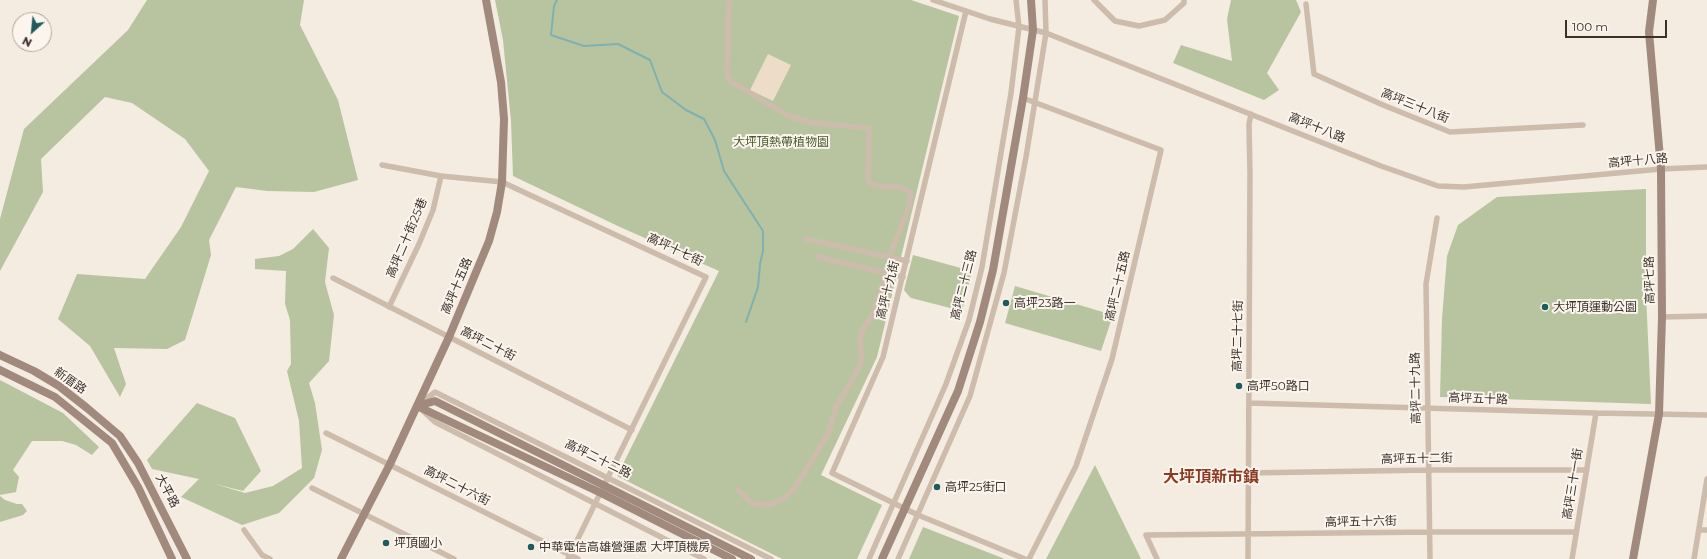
<!DOCTYPE html>
<meta charset="utf-8">
<style>
body{margin:0}
#map{position:relative;width:1707px;height:559px;overflow:hidden;background:#f4ebe1;font-family:Montserrat,sans-serif}
canvas{display:block}
.north{position:absolute;left:12px;top:12px;width:40px;height:40px;box-sizing:border-box;background:#fbf5ee;border:1px solid #aea6a0;border-radius:50%;rotate:207deg;font-size:11px;font-weight:700;line-height:16px;text-align:center;color:#3b302b}
.north::after{content:'';display:block;margin:auto;width:14px;height:18px;background:#1f5a5e;clip-path:polygon(50% 0,100% 100%,50% 72%,0 100%)}
.scale{position:absolute;left:1565px;top:20px;width:102px;height:18px;box-sizing:border-box;border:2px solid #3b302b;border-top:0;padding-left:5px;font-size:12px;line-height:14px;white-space:nowrap;color:#3b302b;-webkit-text-stroke:3px #fbf5ee;paint-order:stroke}
</style>
<div id="map">
<canvas width="1707" height="559"></canvas>
<div class="north">N</div>
<div class="scale">100 m</div>
</div>
<script>
const g = document.querySelector('canvas').getContext('2d');
g.lineJoin = 'round';
function paint(path, color) { g.fillStyle = color; g.fill(path, 'evenodd'); }
const shape = rows => new Path2D(rows.map(r => 'M' + r).join(''));
function stroke(path, color, width, dash) { g.strokeStyle = color; g.lineWidth = width; g.lineCap = dash ? 'butt' : 'round'; g.setLineDash(dash || []); g.stroke(path); }
function drawText(font, color, halo, rows, align = 'center') {
  g.font = font + ' Montserrat,"Noto Sans TC",sans-serif'; g.lineWidth = 4; g.setLineDash([]); g.textBaseline = 'middle'; g.strokeStyle = halo; g.fillStyle = color; for (const [text, x, y, turn = 0] of rows) {
    g.save(); g.translate(x, y); g.rotate((+turn || 0) * Math.PI / 180); g.textAlign = isNaN(turn) ? turn : align; if (halo) g.strokeText(text, 0, 0); g.fillText(text, 0, 0); g.restore();
  }
}
paint(shape([
 [147,0,304,0,300,25,338,100,358,180,314,192,267,191,236,187,209,240,211,255,185,340,167,349,114,348,126,384,120,397,90,346,58,319,77,274,145,279,181,227,209,171,185,139,132,103,105,97,41,159,43,192,0,271,0,219,24,129,128,30],
 [495,0,911,0,959,16,877,357,821,475,882,505,857,559,782,559,617,476,719,271,620,227,513,176,511,121,503,40],
 [1231,0,1296,0,1301,12,1267,73,1279,90,1264,100,1173,63,1181,45,1232,61,1227,19],
 [1646,189,1646,295,1651,404,1440,397,1442,319,1447,256,1458,225,1497,197],
 [313,229,329,248,325,282,334,315,329,361,309,383,315,403,322,450,314,478,279,513,242,525,181,497,199,479,152,469,147,460,197,403,235,418,261,471,243,491,215,484,245,493,273,486,302,468,299,421,287,371,291,364,290,320,285,304,286,271,255,269,255,259,279,256,293,249],
 [913,255,972,271,962,311,911,298,908,295,904,290],
 [1015,286,1113,315,1101,351,1005,323],
 [0,380,63,413,99,447,92,455,76,445,62,441,32,441,13,470,19,477,16,492,0,495],
 [1095,465,1141,559,1046,559],
 [0,496,5,500,17,504,22,504,27,511,23,515,0,522],
 [923,527,1005,559,909,559]
]), '#b8c4a0');
paint(shape([
 [768,54,791,65,773,101,750,90]
]), '#ecdcc8');
stroke(shape([
 [557,0,554,6,551,35,584,46,618,44,650,60,662,92,686,110,704,119,715,140,724,171,763,231,763,251,760,264,758,287,746,322]
]), '#7fb0b2', 2);
stroke(shape([
 [729,0,727,73,730,81,789,116,813,123,869,128,868,182,878,186,900,187,911,193,910,204,889,257],
 [933,0,990,19,1046,33,1381,166,1438,186,1464,187,1661,169,1707,167],
 [1094,0,1115,21,1139,26,1165,20,1184,3,1184,0],
 [1306,4,1314,74,1383,105,1450,132,1583,125],
 [966,11,883,357,832,473,918,515,1025,559],
 [1023,98,1161,150,1112,359,1076,466,1029,559],
 [382,165,441,176,502,182,706,277,568,559],
 [806,239,907,261],
 [818,257,903,277],
 [333,278,632,430],
 [389,307,419,244,433,210,441,176],
 [1662,317,1707,316],
 [1249,403,1596,413,1707,415],
 [420,404,435,392,771,559],
 [422,410,435,422,704,559],
 [326,433,578,559],
 [1248,473,1429,470,1587,470],
 [312,488,454,559],
 [738,490,753,504,769,505,785,498,794,489,828,434,836,407,856,373,862,360,860,338,864,327,872,316,876,305,886,273],
 [244,530,262,555,270,559],
 [1699,530,1707,530],
 [869,559,946,384,969,320,982,267,1011,93,1019,27,1016,0],
 [898,559,970,396,1004,273,1026,157,1046,33,1045,0],
 [1157,559,1146,535,1430,532,1576,532],
 [1248,559,1250,174,1249,124,1251,114],
 [1430,559,1426,284,1437,218],
 [1572,559,1596,413],
 [1694,559,1707,479]
]), '#cdbbac', 5.5);
stroke(shape([
 [0,355,34,371,59,386,87,408,120,436,138,463,187,559],
 [0,370,55,397,112,443,138,487,172,559],
 [417,406,435,401,751,559],
 [417,406,601,493,732,559],
 [341,559,390,464,449,337,489,241,497,212,502,182,504,119,501,82,486,0],
 [882,559,958,391,980,322,993,270,1023,98,1033,30,1031,0],
 [1633,559,1659,414,1662,317,1661,169,1649,32,1653,0]
]), '#a18a7d', 8);
for (const [x, y, r, color] of [
 [1006,303,4,"#1f5a5e"],
 [1545,307,4,"#1f5a5e"],
 [1239,386,4,"#1f5a5e"],
 [937,487,4,"#1f5a5e"],
 [386,543,4,"#1f5a5e"],
 [531,547,4,"#1f5a5e"]
]) { const dot = new Path2D(); dot.arc(x, y, r, 0, 2 * Math.PI); g.fillStyle = color; g.fill(dot); stroke(dot, '#fbf5ee', 1.5); }
drawText('12px', '#3b302b', '#fbf5ee', [
 ["高坪三十八街",1415,106,22],
 ["高坪十八路",1317,128,22],
 ["高坪十八路",1638,161,-5],
 ["高坪二十街25巷",407,238,-67],
 ["高坪十七街",675,250,25],
 ["高坪七路",1650,280,-91],
 ["高坪二十三路",964,285,-76],
 ["高坪十五路",457,286,-67],
 ["高坪二十五路",1118,286,-77],
 ["高坪十九街",888,290,-76],
 ["高坪二十七街",1238,336,-89],
 ["高坪二十街",488,344,27],
 ["新厝路",70,381,35],
 ["高坪二十九路",1416,388,-91],
 ["高坪五十路",1478,399,2],
 ["高坪二十二路",598,459,26],
 ["高坪五十二街",1417,459,-1],
 ["高坪三十一街",1573,484,-81],
 ["高坪二十六街",457,486,27],
 ["大平路",167,491,62],
 ["高坪五十六街",1361,522,-1]
]);
drawText('12px', '#4a5a2e', '#fbf5ee', [
 ["大坪頂熱帶植物園",781,142]
]);
drawText('12px', '#3b302b', '#fbf5ee', [
 ["高坪23路一",1014,303],
 ["大坪頂運動公園",1553,307],
 ["高坪50路口",1247,386],
 ["高坪25街口",945,487],
 ["坪頂國小",394,543],
 ["中華電信高雄營運處 大坪頂機房",539,547]
], 'left');
drawText('bold 16px', '#8c3b22', '#fbf5ee', [
 ["大坪頂新市鎮",1211,477]
]);
</script>
